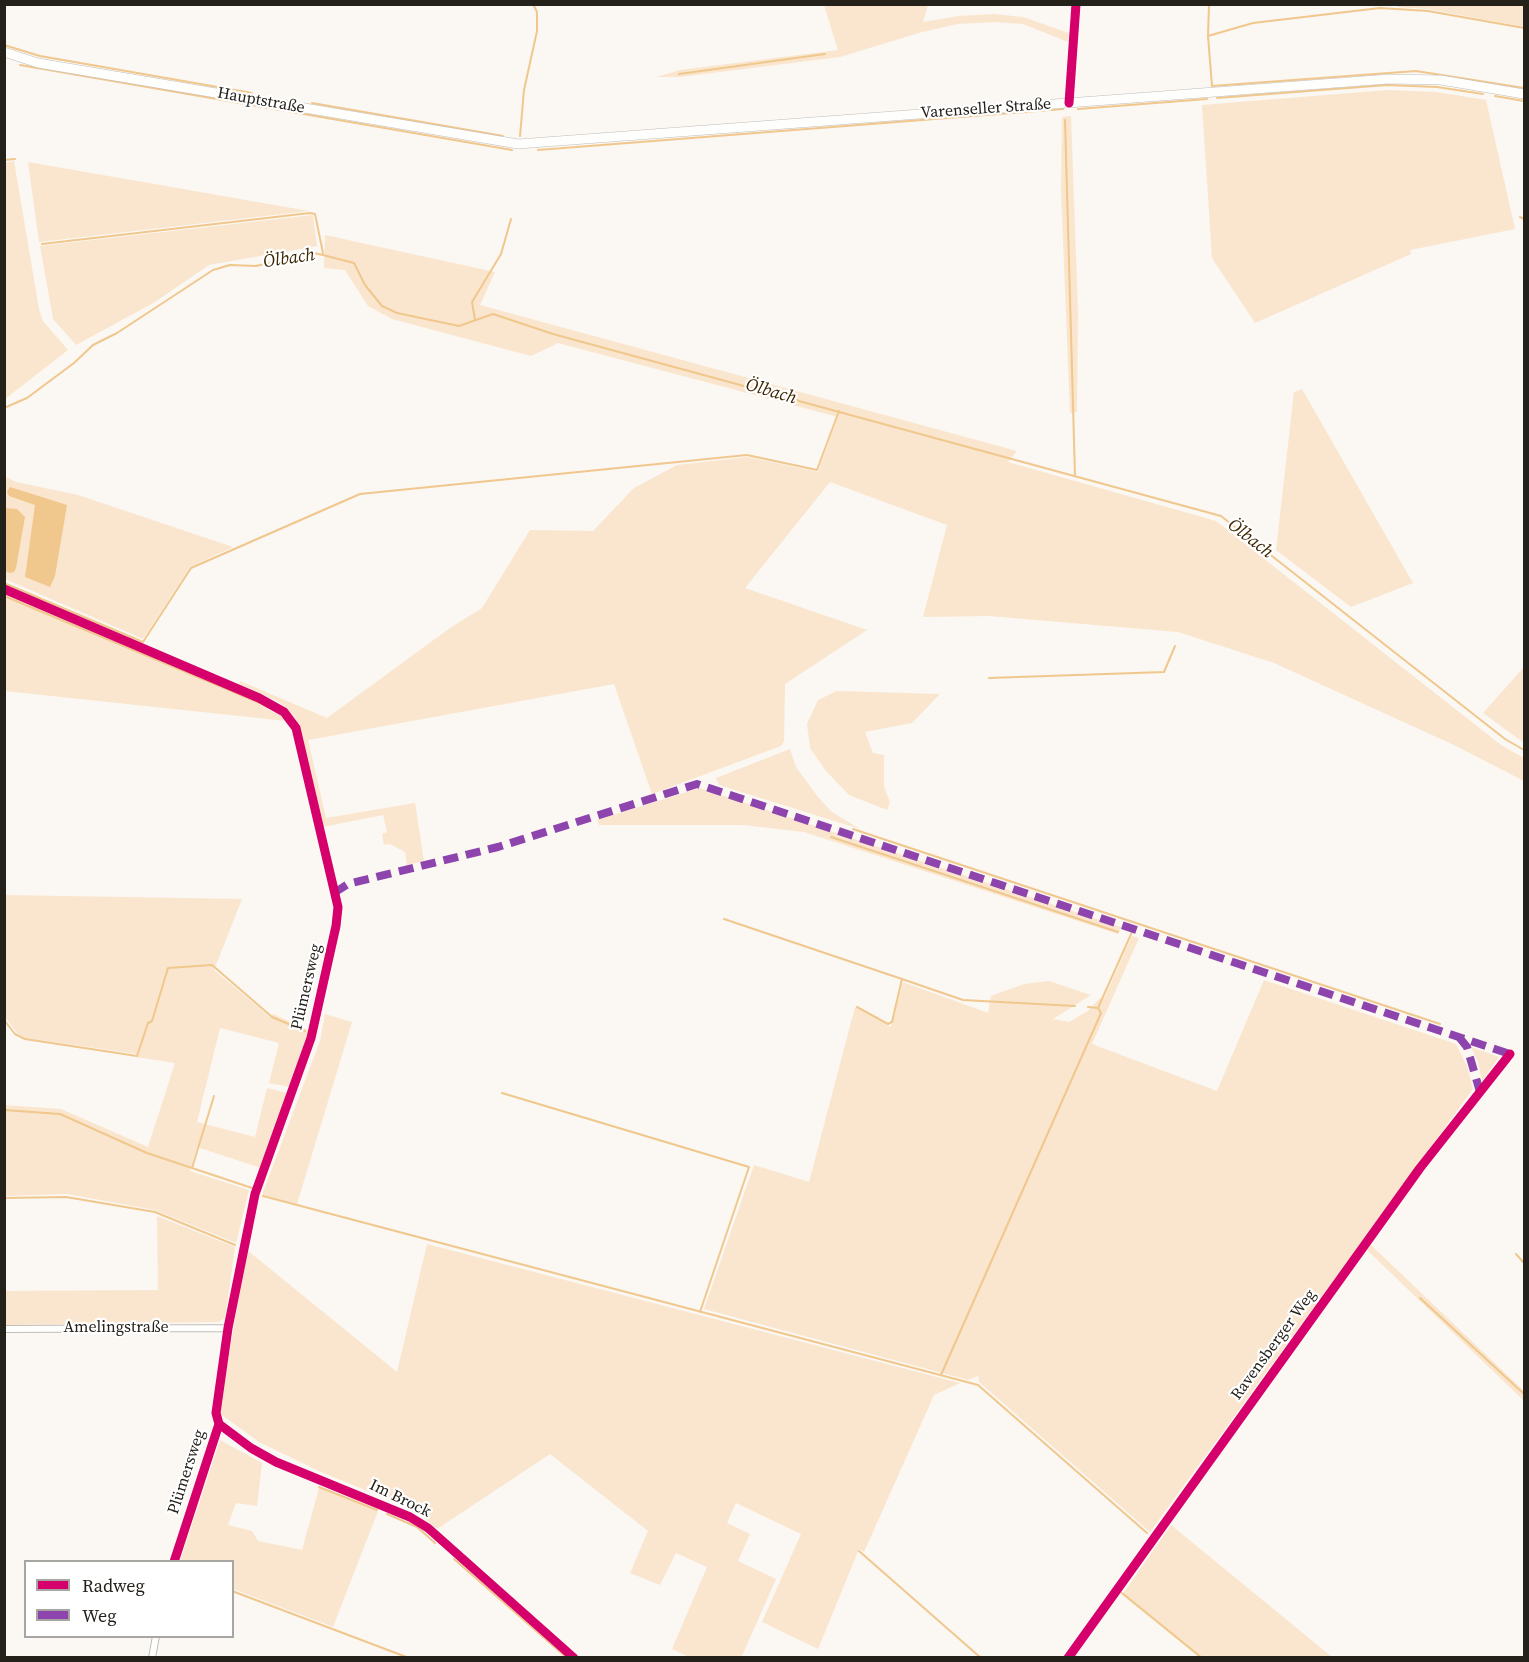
<!DOCTYPE html>
<meta charset="utf-8">
<style>
body{margin:0}
#map{position:relative;width:1529px;height:1662px;overflow:hidden;background:#fbf7f2;font-family:"Source Serif 4",serif}
canvas{display:block}
.frame{position:absolute;inset:0;border:6px solid #24201a;pointer-events:none}
.legend{position:absolute;left:24px;top:1560px;width:210px;height:78px;box-sizing:border-box;background:#fff;border:2px solid #a7a6a3;margin:0;padding:8px 10px;list-style:none;font-size:18px;color:#24201a}
.legend li{display:flex;align-items:center;gap:12px;height:30px}
.legend b{width:30px;border:2px solid #a7a6a3}
</style>
<div id="map">
<canvas width="1529" height="1662"></canvas>
<div class="frame"></div>
<ul class="legend">
<li><b style="height:8px;background:#d6006c"></b>Radweg</li>
<li><b style="height:8px;background:#8e44ad"></b>Weg</li>
</ul>
</div>
<script>
const g = document.querySelector('canvas').getContext('2d');
g.lineJoin = 'round';
function paint(path, color) { g.fillStyle = color; g.fill(path, 'evenodd'); }
const shape = rows => new Path2D(rows.map(r => 'M' + r).join(''));
function stroke(path, color, width, dash) { g.strokeStyle = color; g.lineWidth = width; g.lineCap = dash ? 'butt' : 'round'; g.setLineDash(dash || []); g.stroke(path); }
function drawText(font, color, halo, rows, align = 'center') {
  g.font = font + ' "Source Serif 4",serif'; g.lineWidth = 4.5; g.setLineDash([]); g.textBaseline = 'middle'; g.strokeStyle = halo; g.fillStyle = color; for (const [text, x, y, turn = 0] of rows) {
    g.save(); g.translate(x, y); g.rotate((+turn || 0) * Math.PI / 180); g.textAlign = isNaN(turn) ? turn : align; if (halo) g.strokeText(text, 0, 0); g.fillText(text, 0, 0); g.restore();
  }
}
paint(shape([
 [824,5,928,5,923,22,959,16,994,14,1023,17,1069,33,1068,42,1023,24,994,22,958,24,922,32,840,57,680,77,657,77,680,70,838,50],
 [1396,5,1524,5,1524,27,1428,9,1397,7],
 [1388,90,1436,92,1486,100,1515,229,1410,250,1411,254,1255,323,1212,258,1202,105],
 [1071,116,1078,312,1077,412,1070,413,1061,191,1062,117],
 [14,161,39,309,43,321,68,350,5,399,4,163],
 [28,162,309,211,39,242],
 [313,215,317,246,209,265,155,302,76,345,53,319,40,246],
 [325,235,495,272,480,305,1017,451,1008,462,1216,521,1501,745,1524,758,1524,781,1454,745,1274,663,1178,632,989,616,923,617,947,525,830,482,745,588,867,630,785,684,784,741,781,746,652,794,614,684,308,740,326,818,415,803,424,861,407,865,405,852,390,844,384,845,382,834,387,832,383,815,322,827,298,724,294,716,279,702,239,684,240,681,327,718,450,628,482,608,530,530,593,531,634,488,677,465,748,457,818,472,838,417,558,343,531,356,392,319,368,306,345,270,324,268],
 [1302,389,1413,583,1351,607,1276,550,1294,392],
 [4,476,16,482,78,495,233,547,190,567,143,639,5,579],
 [4,593,258,700,272,707,267,709,280,715,286,721,5,691],
 [1524,667,1524,743,1483,713],
 [837,691,940,694,912,723,865,732,873,753,884,755,884,787,890,802,887,810,849,795,826,771,810,748,807,724,818,700],
 [790,749,796,767,818,797,832,812,860,829,719,785,716,778],
 [700,788,1121,927,1121,928,1118,934,804,832,743,825,599,825,597,820],
 [5,895,242,899,214,970,270,1017,273,1014,310,1031,290,1087,269,1083,279,1043,220,1028,197,1122,255,1137,267,1088,287,1093,261,1168,197,1147,190,1171,249,1190,236,1243,155,1210,67,1194,5,1196,4,1105,61,1109,148,1147,175,1063,136,1057,137,1054,25,1038,17,1033,5,1017],
 [1132,936,1139,938,1092,1044,1217,1091,1264,980,1456,1044,1467,1066,1473,1089,1150,1532,979,1382,978,1376,968,1380,704,1309,754,1165,809,1182,855,1007,891,1027,903,982,988,1013,991,996,1024,984,1049,981,1091,995,1053,1019,1069,1022,1088,1011,1100,998,1104,999],
 [325,1014,352,1022,297,1204,262,1195,320,1041],
 [1471,1047,1499,1057,1482,1081,1478,1062],
 [157,1216,235,1247,225,1318,218,1322,5,1325,5,1291,158,1290],
 [427,1244,960,1383,934,1395,864,1552,859,1549,818,1649,762,1622,801,1534,736,1503,727,1523,750,1534,738,1561,776,1579,741,1658,689,1657,672,1649,707,1567,676,1553,660,1585,630,1573,648,1531,550,1454,437,1529,414,1510,321,1472,259,1442,219,1413,247,1250,397,1372],
 [1371,1245,1524,1391,1524,1401,1367,1250],
 [220,1440,262,1463,257,1506,236,1503,228,1525,252,1531,258,1541,302,1550,319,1488,378,1511,333,1627,233,1589,232,1562,180,1561],
 [1171,1525,1332,1657,1199,1657,1122,1595]
]), '#fae6ce');
paint(shape([
 [10,487,67,505,55,576,50,587,25,577,35,505,9,496,7,492],
 [5,508,17,509,25,517,16,568,14,572,10,573,5,571]
]), '#f0c78d');
stroke(shape([
 [1209,4,1208,36,1212,86,1416,71,1524,88],
 [1208,36,1253,23,1380,8,1428,11,1524,28],
 [4,45,40,56,252,93],
 [20,65,512,150],
 [679,74,825,54],
 [1495,96,1524,101],
 [1217,98,1387,85,1437,87,1483,94],
 [312,103,503,136],
 [1078,109,1207,99],
 [1065,120,1075,476],
 [520,136,524,90,537,31,537,12,533,4],
 [538,150,1063,109],
 [4,160,15,159],
 [1520,217,1524,219],
 [42,244,310,213,315,214,323,253],
 [475,320,472,302,501,254,511,219],
 [4,408,27,398,74,363,93,345,117,333,213,270,230,265,256,266,314,253,323,255,354,263,365,285,382,306,397,313,459,326,493,314,553,334,1221,516,1505,739,1524,750],
 [4,583,143,642,191,568,360,494,747,455,817,470,839,411],
 [4,596,267,706],
 [989,678,1164,672,1175,646],
 [853,829,1440,1024],
 [831,837,1118,932],
 [724,919,902,979],
 [857,1007,888,1024,892,1022,902,979,963,1000,1075,1006],
 [1088,1007,1098,1008],
 [4,1020,15,1034,25,1039,137,1056,148,1023,152,1021,168,968,212,965,272,1017,305,1031],
 [502,1093,749,1167,700,1312],
 [4,1110,60,1114,147,1153,252,1188],
 [192,1168,214,1096],
 [263,1196,978,1385,1147,1533],
 [4,1198,66,1197,155,1212,235,1245],
 [1516,1254,1524,1263],
 [1420,1298,1524,1394],
 [941,1375,1101,1013,1098,1008,1132,932],
 [319,1487,377,1510],
 [387,1514,417,1527,435,1543],
 [859,1551,981,1658],
 [454,1559,567,1658],
 [232,1591,409,1658],
 [1122,1593,1202,1658]
]), '#f0c78d', 2);
const street = shape([
 [1069,103,1076,4],
 [4,589,259,698,284,712,296,728,338,907,336,926,311,1038,255,1194,228,1328,216,1413,219,1424,174,1562],
 [4,1329,228,1328],
 [219,1424,251,1448,276,1462,410,1517,428,1528,574,1658],
 [152,1658,156,1636],
 [1068,1658,1420,1168,1510,1054]
]);
const secondary = shape([
 [4,52,38,63,518,144,1389,79,1441,80,1524,94]
]);
stroke(street, '#c2bdb8', 8);
stroke(secondary, '#c2bdb8', 10);
stroke(street, '#fefefd', 6);
stroke(secondary, '#fefefd', 9);
stroke(shape([
 [334,893,348,884,498,847,697,784,1510,1054],
 [1459,1037,1467,1047,1480,1092]
]), '#8e44ad', 8, [15, 8]);
stroke(shape([
 [1069,103,1076,4],
 [4,589,259,698,284,712,296,728,338,907,336,926,311,1038,255,1194,228,1328,216,1413,219,1424,174,1562],
 [219,1424,251,1448,276,1462,410,1517,428,1528,574,1658],
 [1068,1658,1420,1168,1510,1054]
]), '#d6006c', 9);
drawText('16px', '#24201a', '#fff', [
 ["Hauptstraße",261,101,10],
 ["Varenseller Straße",986,109,-4],
 ["Plümersweg",307,987,-77],
 ["Amelingstraße",116,1328],
 ["Ravensberger Weg",1274,1345,-54],
 ["Plümersweg",187,1472,-72],
 ["Im Brock",400,1499,26]
]);
drawText('italic 18px', '#3d2602', '#fff', [
 ["Ölbach",289,259,-8],
 ["Ölbach",771,392,16],
 ["Ölbach",1250,539,38]
]);
</script>
